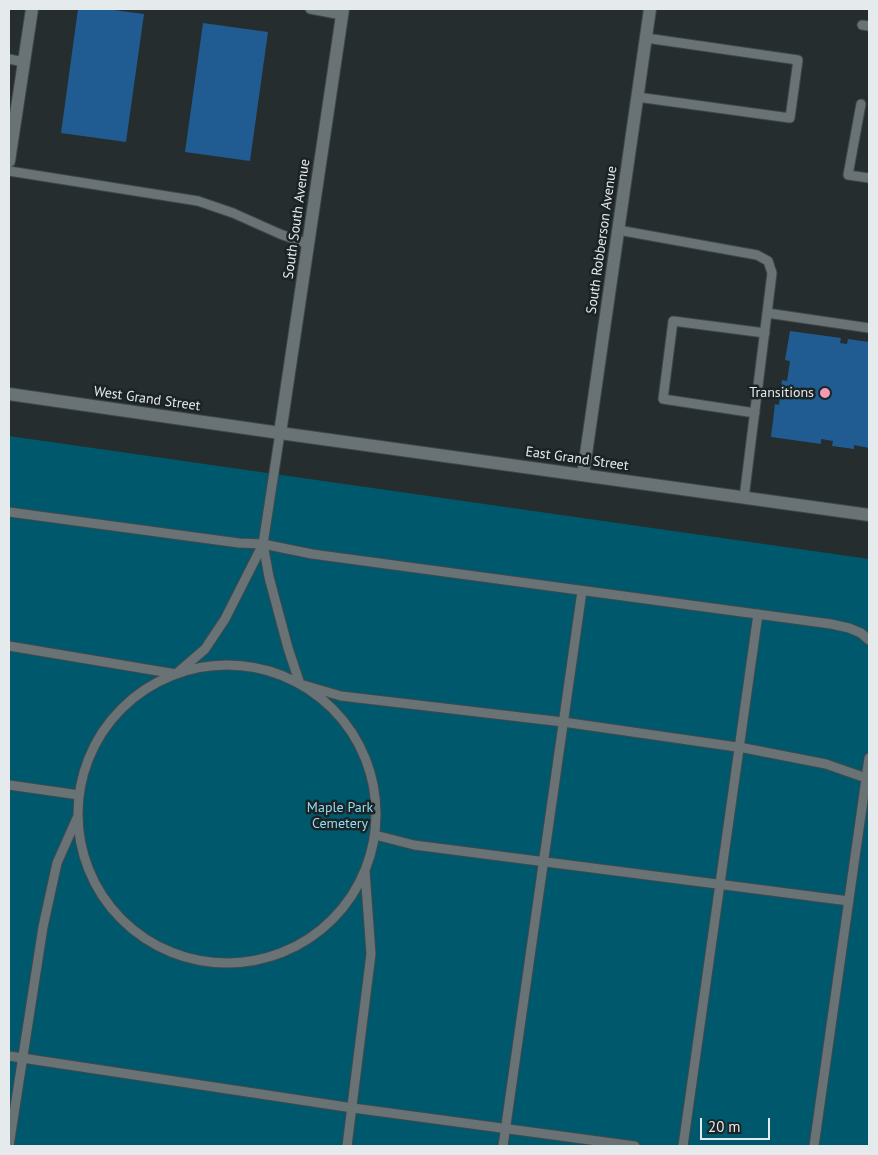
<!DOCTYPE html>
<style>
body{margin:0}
#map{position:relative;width:878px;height:1155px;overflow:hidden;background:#252d2f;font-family:"PT Sans",sans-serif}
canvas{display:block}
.frame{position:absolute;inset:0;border:10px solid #e5eaec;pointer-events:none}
.scale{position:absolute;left:700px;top:1118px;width:70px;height:22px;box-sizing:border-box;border:2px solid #e5eaec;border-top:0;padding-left:6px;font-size:15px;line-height:18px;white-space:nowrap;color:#e5eaec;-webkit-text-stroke:4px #1b2325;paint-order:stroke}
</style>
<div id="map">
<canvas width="878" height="1155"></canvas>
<div class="frame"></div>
<div class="scale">20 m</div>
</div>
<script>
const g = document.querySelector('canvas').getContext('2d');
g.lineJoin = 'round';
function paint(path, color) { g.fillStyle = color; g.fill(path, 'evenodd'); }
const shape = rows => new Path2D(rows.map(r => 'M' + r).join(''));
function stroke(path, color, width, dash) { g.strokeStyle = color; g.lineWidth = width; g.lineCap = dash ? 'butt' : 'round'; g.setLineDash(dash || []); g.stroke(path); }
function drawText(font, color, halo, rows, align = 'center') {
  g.font = font + ' "PT Sans",sans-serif'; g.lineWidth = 5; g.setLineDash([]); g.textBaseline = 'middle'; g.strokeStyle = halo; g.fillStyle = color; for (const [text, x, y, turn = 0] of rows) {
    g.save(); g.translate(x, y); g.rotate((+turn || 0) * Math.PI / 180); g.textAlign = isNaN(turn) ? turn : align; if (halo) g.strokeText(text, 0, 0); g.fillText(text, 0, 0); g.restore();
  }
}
paint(shape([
 [9,436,869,559,869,1146,9,1146]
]), '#00586d');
paint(shape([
 [78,9,106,9,144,14,126,142,61,133],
 [203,23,268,32,250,161,185,152],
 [790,331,841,338,840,343,847,344,848,339,869,342,869,448,854,445,854,449,832,446,833,441,821,439,821,444,771,437,775,404,779,405,782,380,787,381,790,361,785,360]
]), '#205b91');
const service = shape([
 [310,9,342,15],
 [862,25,869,26],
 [9,59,24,62],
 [637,97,790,118,798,60,646,38],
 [861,104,848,175,869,178],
 [9,171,198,201,233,213,280,234,308,244],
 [618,230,757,255,768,261,772,273,744,498],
 [767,313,869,328],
 [755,413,663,399,673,321,765,333],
 [9,512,239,543,263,544,312,554,831,624,849,628,861,633,869,640],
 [263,544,269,577,288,648,300,684,341,696,563,722,744,748,826,764,866,778],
 [9,646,176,674,205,649,225,619,263,544,280,433],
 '78 814a149 149 0 1 1 298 0a149 149 0 1 1-298 0Z',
 [9,785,79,795],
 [375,835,414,845,849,901],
 [9,1056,353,1108,635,1146],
 [9,1146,43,927,57,863,77,818],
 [347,1146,371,954,365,871],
 [503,1146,582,591],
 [683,1146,758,614],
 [814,1146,869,758]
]);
const minor = shape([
 [9,161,32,9],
 [280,433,343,9],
 [583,475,650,9]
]);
const secondary = shape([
 [9,394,280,433,869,515]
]);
stroke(service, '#42484a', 11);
stroke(minor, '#42484a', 14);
stroke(secondary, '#42484a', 14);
stroke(service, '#697275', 9);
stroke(minor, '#697275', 12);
stroke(secondary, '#697275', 12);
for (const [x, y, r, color] of [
 [825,393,6,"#f19ab4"]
]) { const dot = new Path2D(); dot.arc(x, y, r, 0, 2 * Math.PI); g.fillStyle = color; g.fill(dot); stroke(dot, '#1b2325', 2); }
drawText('14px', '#e5eaec', '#1b2325', [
 ["South South Avenue",297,219,-82],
 ["South Robberson Avenue",602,240,-82],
 ["West Grand Street",147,399,8],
 ["East Grand Street",577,459,8]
]);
drawText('14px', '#e5eaec', '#1b2325', [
 ["Transitions",814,393]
], 'right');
drawText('14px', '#91dcf5', '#1b2325', [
 ["Maple Park",340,808],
 ["Cemetery",340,824]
]);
</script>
